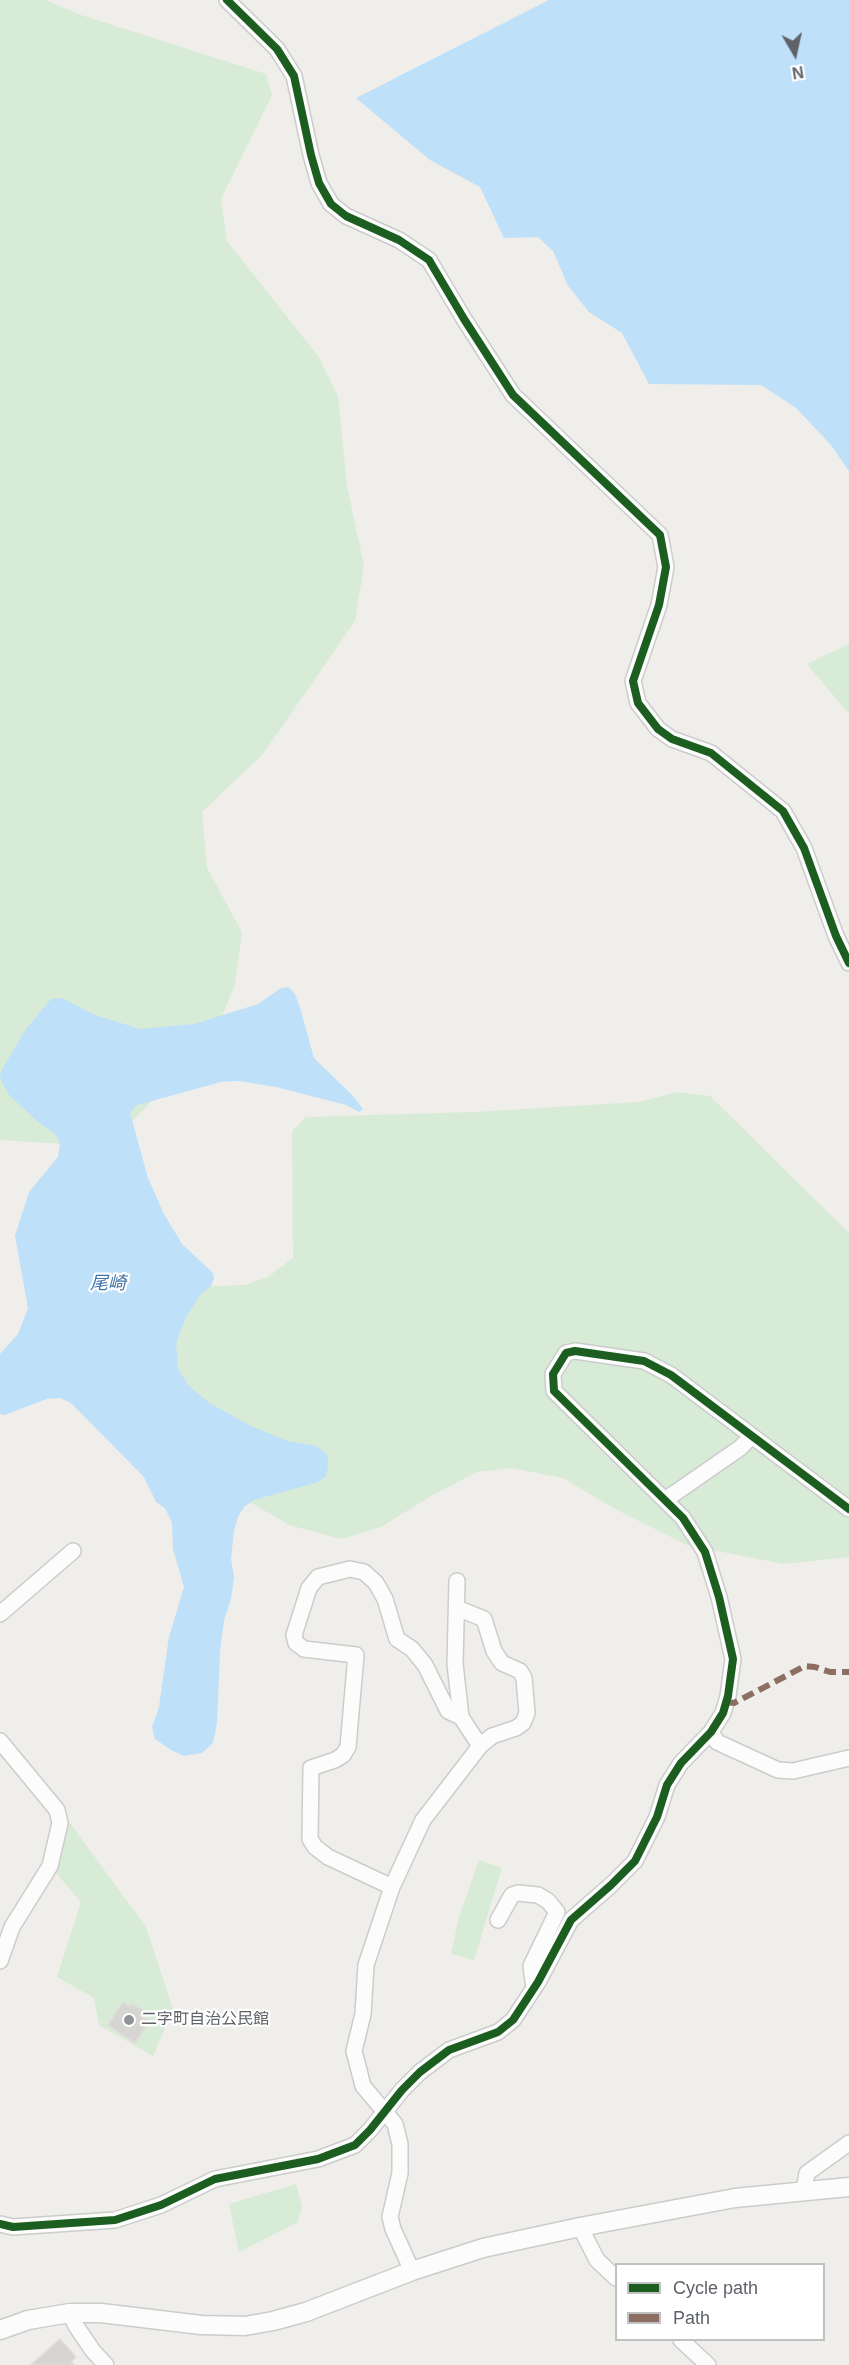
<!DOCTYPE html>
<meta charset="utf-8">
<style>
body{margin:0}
#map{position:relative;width:849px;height:2365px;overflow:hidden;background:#efeeea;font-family:Arial,sans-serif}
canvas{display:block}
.legend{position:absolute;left:615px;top:2263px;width:210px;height:78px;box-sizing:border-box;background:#fff;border:2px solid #bfc1c3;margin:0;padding:8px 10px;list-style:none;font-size:18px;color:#5f6368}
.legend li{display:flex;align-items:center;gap:12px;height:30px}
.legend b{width:30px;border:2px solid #bfc1c3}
.north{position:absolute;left:765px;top:24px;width:60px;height:60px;-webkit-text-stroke:4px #fff;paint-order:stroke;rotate:171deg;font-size:16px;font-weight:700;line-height:24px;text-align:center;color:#5f6368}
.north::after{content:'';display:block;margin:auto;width:21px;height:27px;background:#5f6368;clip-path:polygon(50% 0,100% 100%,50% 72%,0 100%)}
</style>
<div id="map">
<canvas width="849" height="2365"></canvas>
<ul class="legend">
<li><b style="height:8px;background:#1b5e20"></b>Cycle path</li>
<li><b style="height:8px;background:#8d6e63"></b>Path</li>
</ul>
<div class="north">N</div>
</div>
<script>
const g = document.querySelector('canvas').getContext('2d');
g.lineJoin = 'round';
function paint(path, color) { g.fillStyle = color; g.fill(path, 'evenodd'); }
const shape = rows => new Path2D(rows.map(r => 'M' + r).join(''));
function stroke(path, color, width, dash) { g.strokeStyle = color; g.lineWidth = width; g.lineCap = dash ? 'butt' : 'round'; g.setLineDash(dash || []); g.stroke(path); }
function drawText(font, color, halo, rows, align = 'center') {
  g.font = font + ' Arial,"Noto Sans JP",sans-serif'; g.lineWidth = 4.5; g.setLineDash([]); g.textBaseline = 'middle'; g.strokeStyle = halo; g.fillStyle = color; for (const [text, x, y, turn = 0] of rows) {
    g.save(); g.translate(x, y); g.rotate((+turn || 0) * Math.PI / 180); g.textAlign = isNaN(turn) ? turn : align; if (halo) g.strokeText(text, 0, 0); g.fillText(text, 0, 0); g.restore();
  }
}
paint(shape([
 [0,0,45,0,81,15,266,74,272,95,221,199,227,241,318,356,338,396,347,486,364,566,355,621,263,754,202,812,207,868,242,932,235,984,212,1041,122,1131,81,1145,0,1140],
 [849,644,849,714,807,664],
 [677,1092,710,1096,849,1233,849,1557,784,1564,687,1545,615,1509,563,1478,511,1468,477,1472,431,1496,381,1527,342,1539,289,1525,226,1488,124,1304,161,1288,245,1285,268,1277,293,1258,292,1131,306,1117,474,1112,639,1102],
 [67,1819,146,1927,173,2009,153,2056,99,2025,94,1998,57,1977,81,1902,56,1873],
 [479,1860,502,1868,474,1960,451,1954,459,1917],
 [296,2184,302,2207,298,2222,239,2252,229,2204]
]), '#d8ebd6');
paint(shape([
 [549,0,849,0,849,471,831,445,796,408,761,385,649,384,622,333,589,312,568,286,553,251,538,237,504,238,480,187,430,160,356,98],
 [289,987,295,994,300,1008,314,1058,354,1097,363,1109,359,1112,346,1105,276,1087,239,1081,221,1082,137,1105,130,1113,148,1178,164,1214,182,1244,213,1273,214,1278,211,1286,200,1295,185,1319,176,1344,178,1368,188,1385,208,1402,249,1425,287,1441,316,1446,326,1453,328,1458,328,1467,326,1476,318,1482,254,1500,244,1507,238,1517,234,1530,231,1559,234,1577,231,1599,224,1620,220,1652,217,1723,213,1743,202,1753,184,1756,171,1750,155,1739,152,1727,159,1707,169,1637,184,1587,173,1549,172,1523,165,1508,156,1502,144,1477,71,1403,60,1398,47,1399,5,1415,0,1414,0,1354,18,1334,28,1308,15,1236,29,1192,58,1157,60,1144,56,1135,36,1120,9,1095,0,1079,1,1071,26,1029,51,999,62,998,95,1015,140,1029,194,1024,258,1004,281,988]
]), '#bfe0f9');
const building = shape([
 [123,2002,130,2007,132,2004,144,2011,140,2016,149,2021,135,2043,108,2025,123,2002],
 [60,2339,76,2357,71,2362,74,2365,31,2365,60,2339]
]);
paint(building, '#d6d5d3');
stroke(building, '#deddd9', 1.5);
const minor = shape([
 [227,0,277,49,294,76,311,155,319,183,331,204,346,216,399,240,429,260,464,319,513,395,660,535,666,567,659,605,633,681,638,703,658,729,672,739,711,753,783,811,804,848,836,936,849,963],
 [665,1500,740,1448,752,1436],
 [457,1581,455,1664,461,1717],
 [0,1614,73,1551],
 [711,1732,717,1742,778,1770,793,1771,849,1758],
 [0,1741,57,1810,60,1823,50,1866,12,1927,0,1961],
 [392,1887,328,1857,315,1847,310,1839,311,1768,335,1760,343,1755,348,1747,356,1655,304,1649,296,1643,294,1635,309,1588,318,1577,350,1569,364,1572,376,1583,385,1599,397,1639,412,1649,425,1665,448,1711,461,1717,480,1746],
 [498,1920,512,1895,518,1893,538,1895,548,1901,557,1912,531,1966,534,1988],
 [804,2190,807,2173,849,2143],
 [0,2224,13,2227,115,2220,161,2205,215,2179,318,2159,355,2145,370,2130,402,2090,420,2072,449,2050,498,2032,513,2020,538,1982,571,1920,611,1885,635,1861,657,1817,667,1785,681,1763,711,1732,723,1713,728,1696,733,1659,719,1597,705,1552,683,1518,554,1391,553,1374,566,1353,575,1351,644,1361,671,1375,849,1509],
 [580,2227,597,2260,616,2278],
 [412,2271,393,2229,390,2217,400,2173,400,2144,395,2124,363,2086,354,2051,363,2014,366,1965,392,1887,423,1820,480,1746,492,1736,516,1728,523,1723,527,1713,524,1678,520,1671,502,1663,494,1651,484,1619,457,1608],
 [70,2313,76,2326,93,2351,106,2365],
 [681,2340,708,2365]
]);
const tertiary = shape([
 [0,2330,28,2320,70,2313,101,2313,201,2325,245,2326,273,2321,306,2312,412,2271,483,2248,580,2227,735,2198,849,2187]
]);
stroke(minor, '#cbcccc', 18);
stroke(tertiary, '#cbcccc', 21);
stroke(minor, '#fdfcfc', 15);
stroke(tertiary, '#fdfcfc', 18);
stroke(shape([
 [726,1702,734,1703,805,1666,815,1667,830,1672,849,1672]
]), '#8d6e63', 6, [12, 6]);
stroke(shape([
 [227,0,277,49,294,76,311,155,319,183,331,204,346,216,399,240,429,260,464,319,513,395,660,535,666,567,659,605,633,681,638,703,658,729,672,739,711,753,783,811,804,848,836,936,849,963],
 [0,2224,13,2227,115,2220,161,2205,215,2179,318,2159,355,2145,370,2130,402,2090,420,2072,449,2050,498,2032,513,2020,538,1982,571,1920,611,1885,635,1861,657,1817,667,1785,681,1763,711,1732,723,1713,728,1696,733,1659,719,1597,705,1552,683,1518,554,1391,553,1374,566,1353,575,1351,644,1361,671,1375,849,1509]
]), '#1b5e20', 8);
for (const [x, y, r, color] of [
 [129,2020,6,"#919496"]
]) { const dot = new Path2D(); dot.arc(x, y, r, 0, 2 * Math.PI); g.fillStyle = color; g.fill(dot); stroke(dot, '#fff', 2); }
drawText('16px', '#5f6368', '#fff', [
 ["二字町自治公民館",141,2020]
], 'left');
drawText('italic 18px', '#4174aa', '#fff', [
 ["尾崎",108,1284]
]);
</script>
